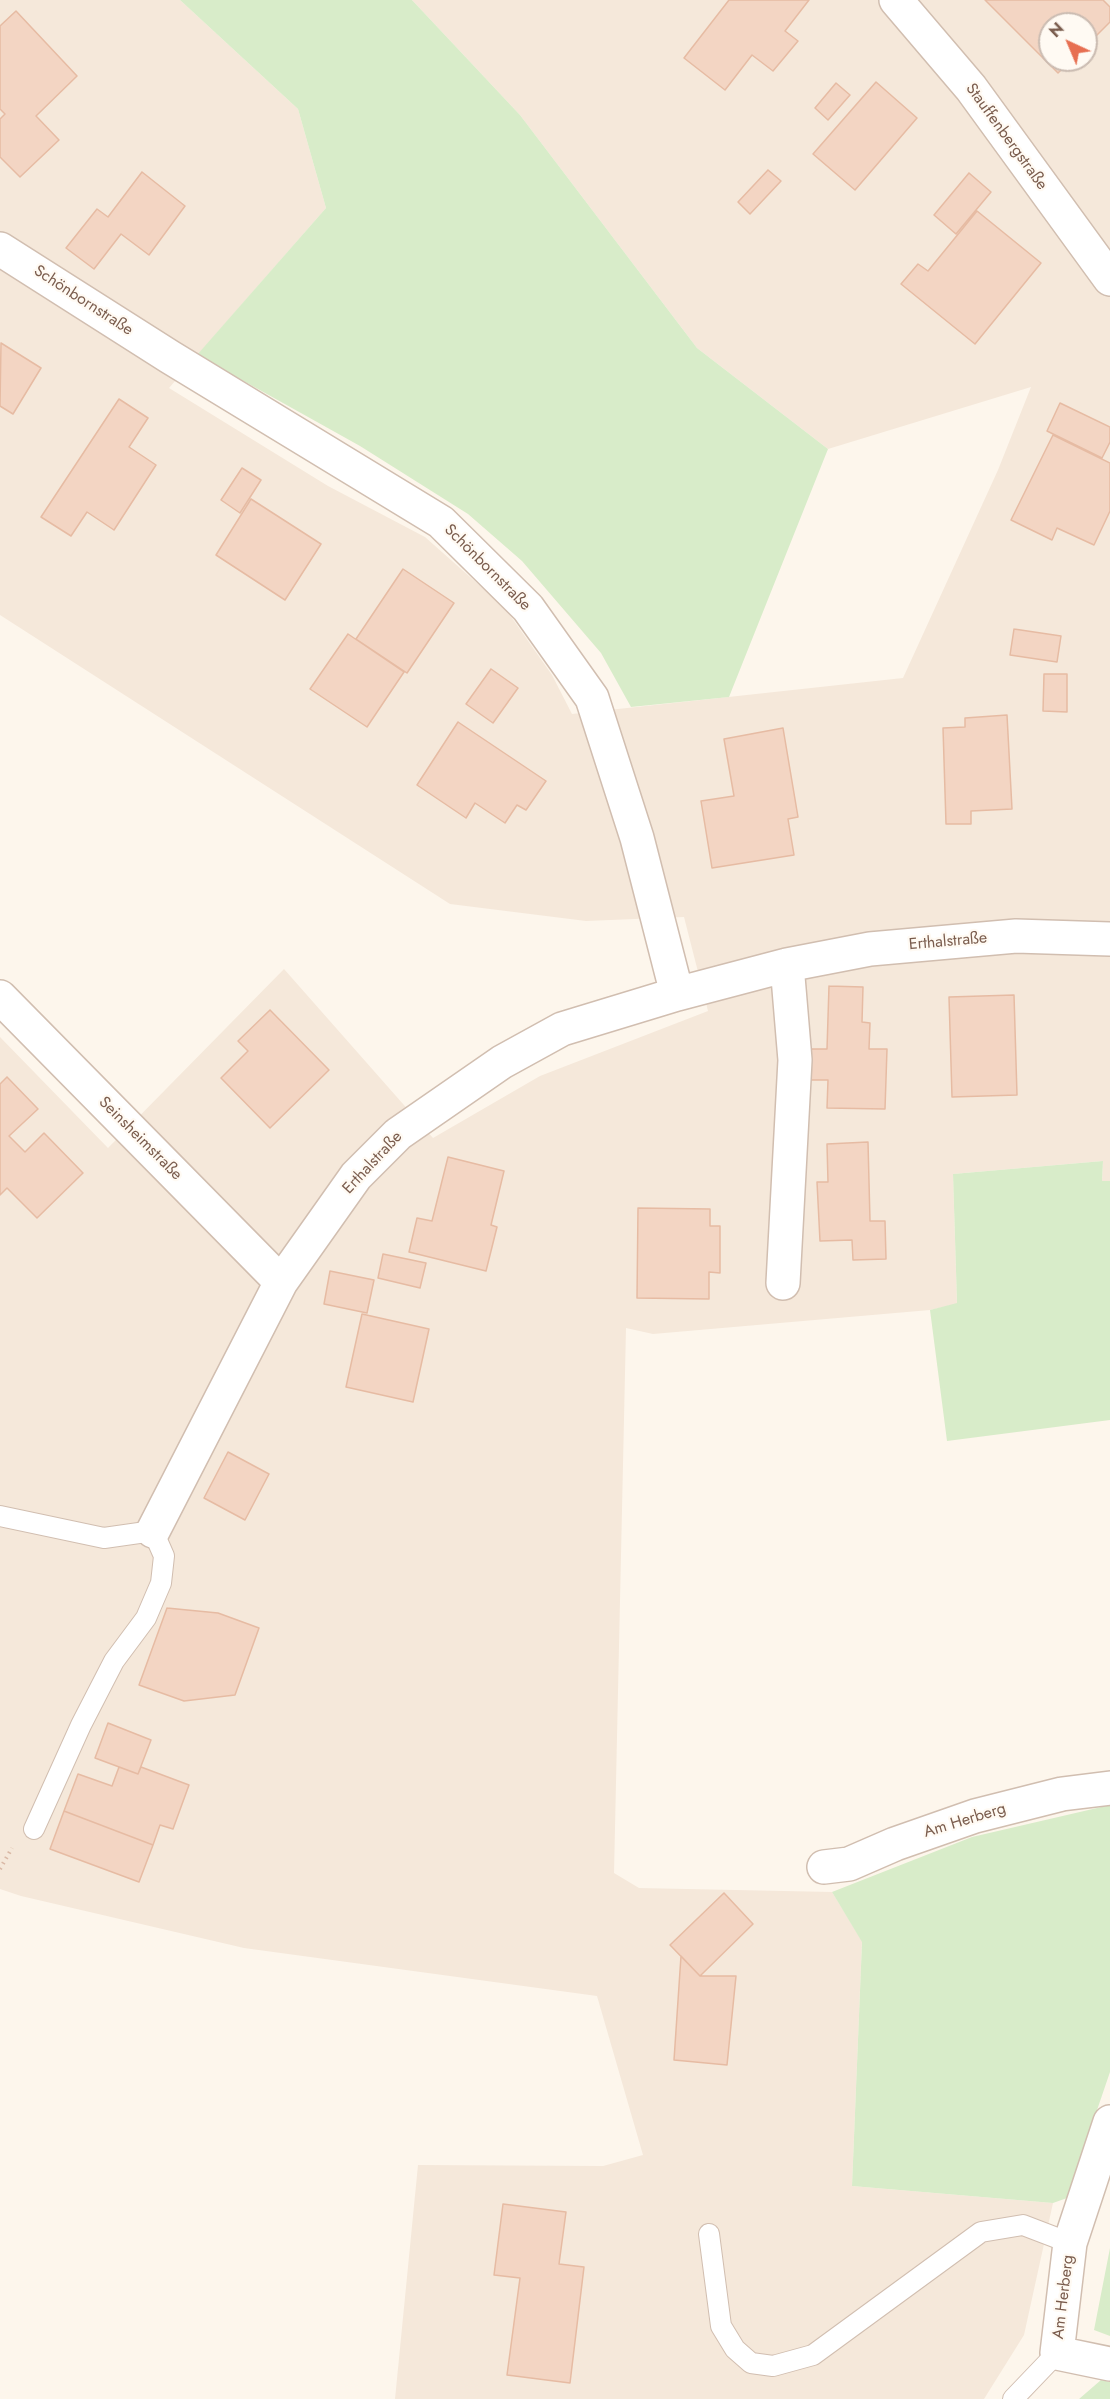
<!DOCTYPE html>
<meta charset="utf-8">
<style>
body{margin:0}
#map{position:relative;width:1110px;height:2399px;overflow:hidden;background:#fdf6ec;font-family:Jost,sans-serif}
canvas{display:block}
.north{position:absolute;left:1038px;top:12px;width:60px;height:60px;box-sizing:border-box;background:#fffaf3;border:2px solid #cabbb1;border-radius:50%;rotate:316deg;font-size:16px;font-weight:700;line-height:24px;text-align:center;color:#7a5c4d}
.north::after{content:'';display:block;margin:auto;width:21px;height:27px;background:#e76f51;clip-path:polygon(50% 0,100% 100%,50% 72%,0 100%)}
</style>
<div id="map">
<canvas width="1110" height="2399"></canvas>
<div class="north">N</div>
</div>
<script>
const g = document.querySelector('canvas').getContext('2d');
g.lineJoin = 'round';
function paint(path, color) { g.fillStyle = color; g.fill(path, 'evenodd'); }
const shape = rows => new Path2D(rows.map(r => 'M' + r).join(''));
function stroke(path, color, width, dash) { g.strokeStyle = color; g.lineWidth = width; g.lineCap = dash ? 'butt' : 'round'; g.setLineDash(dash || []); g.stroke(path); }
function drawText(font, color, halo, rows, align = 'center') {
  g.font = font + ' Jost,sans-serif'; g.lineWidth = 4.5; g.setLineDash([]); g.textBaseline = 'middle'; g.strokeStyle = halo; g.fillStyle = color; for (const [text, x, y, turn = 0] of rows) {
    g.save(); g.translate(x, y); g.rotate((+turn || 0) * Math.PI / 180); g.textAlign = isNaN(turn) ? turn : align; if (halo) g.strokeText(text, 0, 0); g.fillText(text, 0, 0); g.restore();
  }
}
paint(shape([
 [0,0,180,0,298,109,326,208,169,388,328,486,425,537,505,608,552,675,572,714,903,678,998,470,1031,387,828,449,697,348,520,115,412,0,1110,0,1110,1181,1102,1181,1103,1161,953,1174,957,1304,930,1310,653,1334,626,1328,614,1873,639,1888,832,1892,862,1941,852,2186,1053,2203,1024,2335,984,2399,395,2399,418,2165,603,2166,643,2155,597,1996,244,1948,21,1896,0,1889,0,1037,108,1148,284,969,433,1138,540,1076,708,1011,684,917,586,921,450,904,0,615],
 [1050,24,1086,24,1086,60,1050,60]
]), '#f5e8da');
paint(shape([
 [180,0,412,0,520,115,697,348,828,449,729,697,631,707,601,653,522,561,468,514,360,446,197,355,326,208,298,109],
 [1103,1161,1102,1181,1110,1181,1110,1420,947,1441,930,1310,957,1303,953,1174],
 [1110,1805,1110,2072,1067,2198,1053,2203,852,2186,862,1942,832,1892,972,1837],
 [1110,2248,1110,2336,1094,2330],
 [1101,2380,1110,2382,1110,2399,1079,2399]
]), '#d8ecc9');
const building = shape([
 [729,0,809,0,785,31,798,41,773,71,752,55,725,90,684,58,729,0],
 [985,0,1103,0,1110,7,1110,22,1086,46,1086,24,1050,24,1050,60,1071,60,1058,73,985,0],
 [16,11,77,76,36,116,59,140,20,177,0,157,0,119,5,114,0,109,0,26,16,11],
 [876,82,917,118,855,190,813,154,876,82],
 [836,83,850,95,828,120,815,108,836,83],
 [768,170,781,181,750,214,738,202,768,170],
 [142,172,185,206,149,255,121,234,94,269,66,248,97,209,108,217,142,172],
 [969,173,991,192,956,234,934,215,969,173],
 [977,211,1041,263,975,344,901,284,918,264,928,271,977,211],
 [1,343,41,368,13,414,0,406,1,343],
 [119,399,148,418,129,447,156,465,114,530,87,512,71,536,41,517,119,399],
 [1060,403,1110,427,1110,442,1102,458,1047,431,1060,403],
 [1053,435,1110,463,1110,511,1094,545,1057,528,1052,540,1011,520,1053,435],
 [242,468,261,480,240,513,221,500,242,468],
 [251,499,321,544,285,600,216,555,251,499],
 [403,569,454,603,407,673,356,639,403,569],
 [1014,629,1061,636,1057,662,1010,655,1014,629],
 [348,634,404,672,367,727,310,689,348,634],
 [491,669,518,688,493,723,466,704,491,669],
 [1044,674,1067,674,1067,712,1043,711,1044,674],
 [1007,715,1012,809,971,811,971,824,946,824,943,728,965,727,965,718,1007,715],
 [458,722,546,781,526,810,517,805,505,823,475,803,466,818,417,785,458,722],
 [783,728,798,817,788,819,794,855,712,868,701,801,734,796,724,739,783,728],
 [829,986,863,987,862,1022,870,1023,869,1049,887,1049,885,1109,827,1108,828,1080,809,1080,810,1049,827,1049,829,986],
 [1014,995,1017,1095,952,1097,949,997,1014,995],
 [270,1010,329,1070,270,1128,221,1078,248,1051,238,1041,270,1010],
 [7,1077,38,1109,9,1136,25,1152,44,1133,83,1173,37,1218,7,1188,0,1195,0,1084,7,1077],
 [868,1142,870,1221,885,1221,886,1259,853,1260,852,1240,820,1241,817,1182,828,1182,827,1144,868,1142],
 [448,1157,504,1171,491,1225,497,1227,486,1271,409,1252,417,1218,432,1221,448,1157],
 [638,1208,710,1209,710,1226,720,1226,720,1273,709,1272,709,1299,637,1298,638,1208],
 [383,1254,426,1263,420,1288,378,1278,383,1254],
 [330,1271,374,1280,367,1313,324,1304,330,1271],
 [362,1314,429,1329,413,1402,346,1387,362,1314],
 [228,1452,269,1474,245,1520,204,1498,228,1452],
 [167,1608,218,1613,259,1628,235,1695,184,1701,139,1685,167,1608],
 [108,1723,151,1740,138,1774,95,1758,108,1723],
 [119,1767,138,1774,141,1767,189,1785,173,1829,160,1825,153,1845,64,1811,78,1774,112,1786,119,1767],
 [64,1811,153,1845,139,1882,50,1849,64,1811],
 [724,1893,753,1924,700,1976,670,1945,724,1893],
 [681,1956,700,1976,736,1976,727,2065,674,2060,681,1956],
 [503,2204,566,2212,559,2264,584,2267,570,2383,507,2375,520,2278,494,2275,503,2204]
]);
paint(building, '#f3d5c3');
stroke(building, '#e6bba3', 1.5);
const lane = shape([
 [0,1516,104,1538,153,1531,164,1556,161,1583,146,1618,114,1661,81,1725,34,1829],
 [709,2234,721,2326,735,2349,751,2363,773,2366,813,2355,981,2232,1023,2225,1070,2243],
 [1013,2399,1057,2353]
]);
const street = shape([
 [896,0,971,88,1110,279],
 [0,249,170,357,441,522,528,608,592,698,637,838,677,994],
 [0,997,281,1282],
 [783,1283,795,1060,787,965],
 [153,1531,281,1282,356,1176,398,1134,502,1062,562,1029,677,994,787,965,870,949,1016,936,1110,939],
 [824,1867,849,1864,895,1844,975,1816,1062,1794,1110,1788],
 [1110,2122,1070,2243,1057,2353,1110,2364]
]);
stroke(lane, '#d1beb0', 22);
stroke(street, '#d1beb0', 36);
stroke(shape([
 [0,1869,12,1848]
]), '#d9b8a5', 4, [1.5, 4.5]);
stroke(lane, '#fff', 20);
stroke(street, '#fff', 33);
drawText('16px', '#7a5c4d', '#fffaf3', [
 ["Stauffenbergstraße",1006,137,54],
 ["Schönbornstraße",83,301,33],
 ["Schönbornstraße",487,568,45],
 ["Erthalstraße",948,942,-5],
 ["Seinsheimstraße",140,1139,45],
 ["Erthalstraße",373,1163,-47],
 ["Am Herberg",965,1821,-17],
 ["Am Herberg",1064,2297,-83]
]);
</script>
